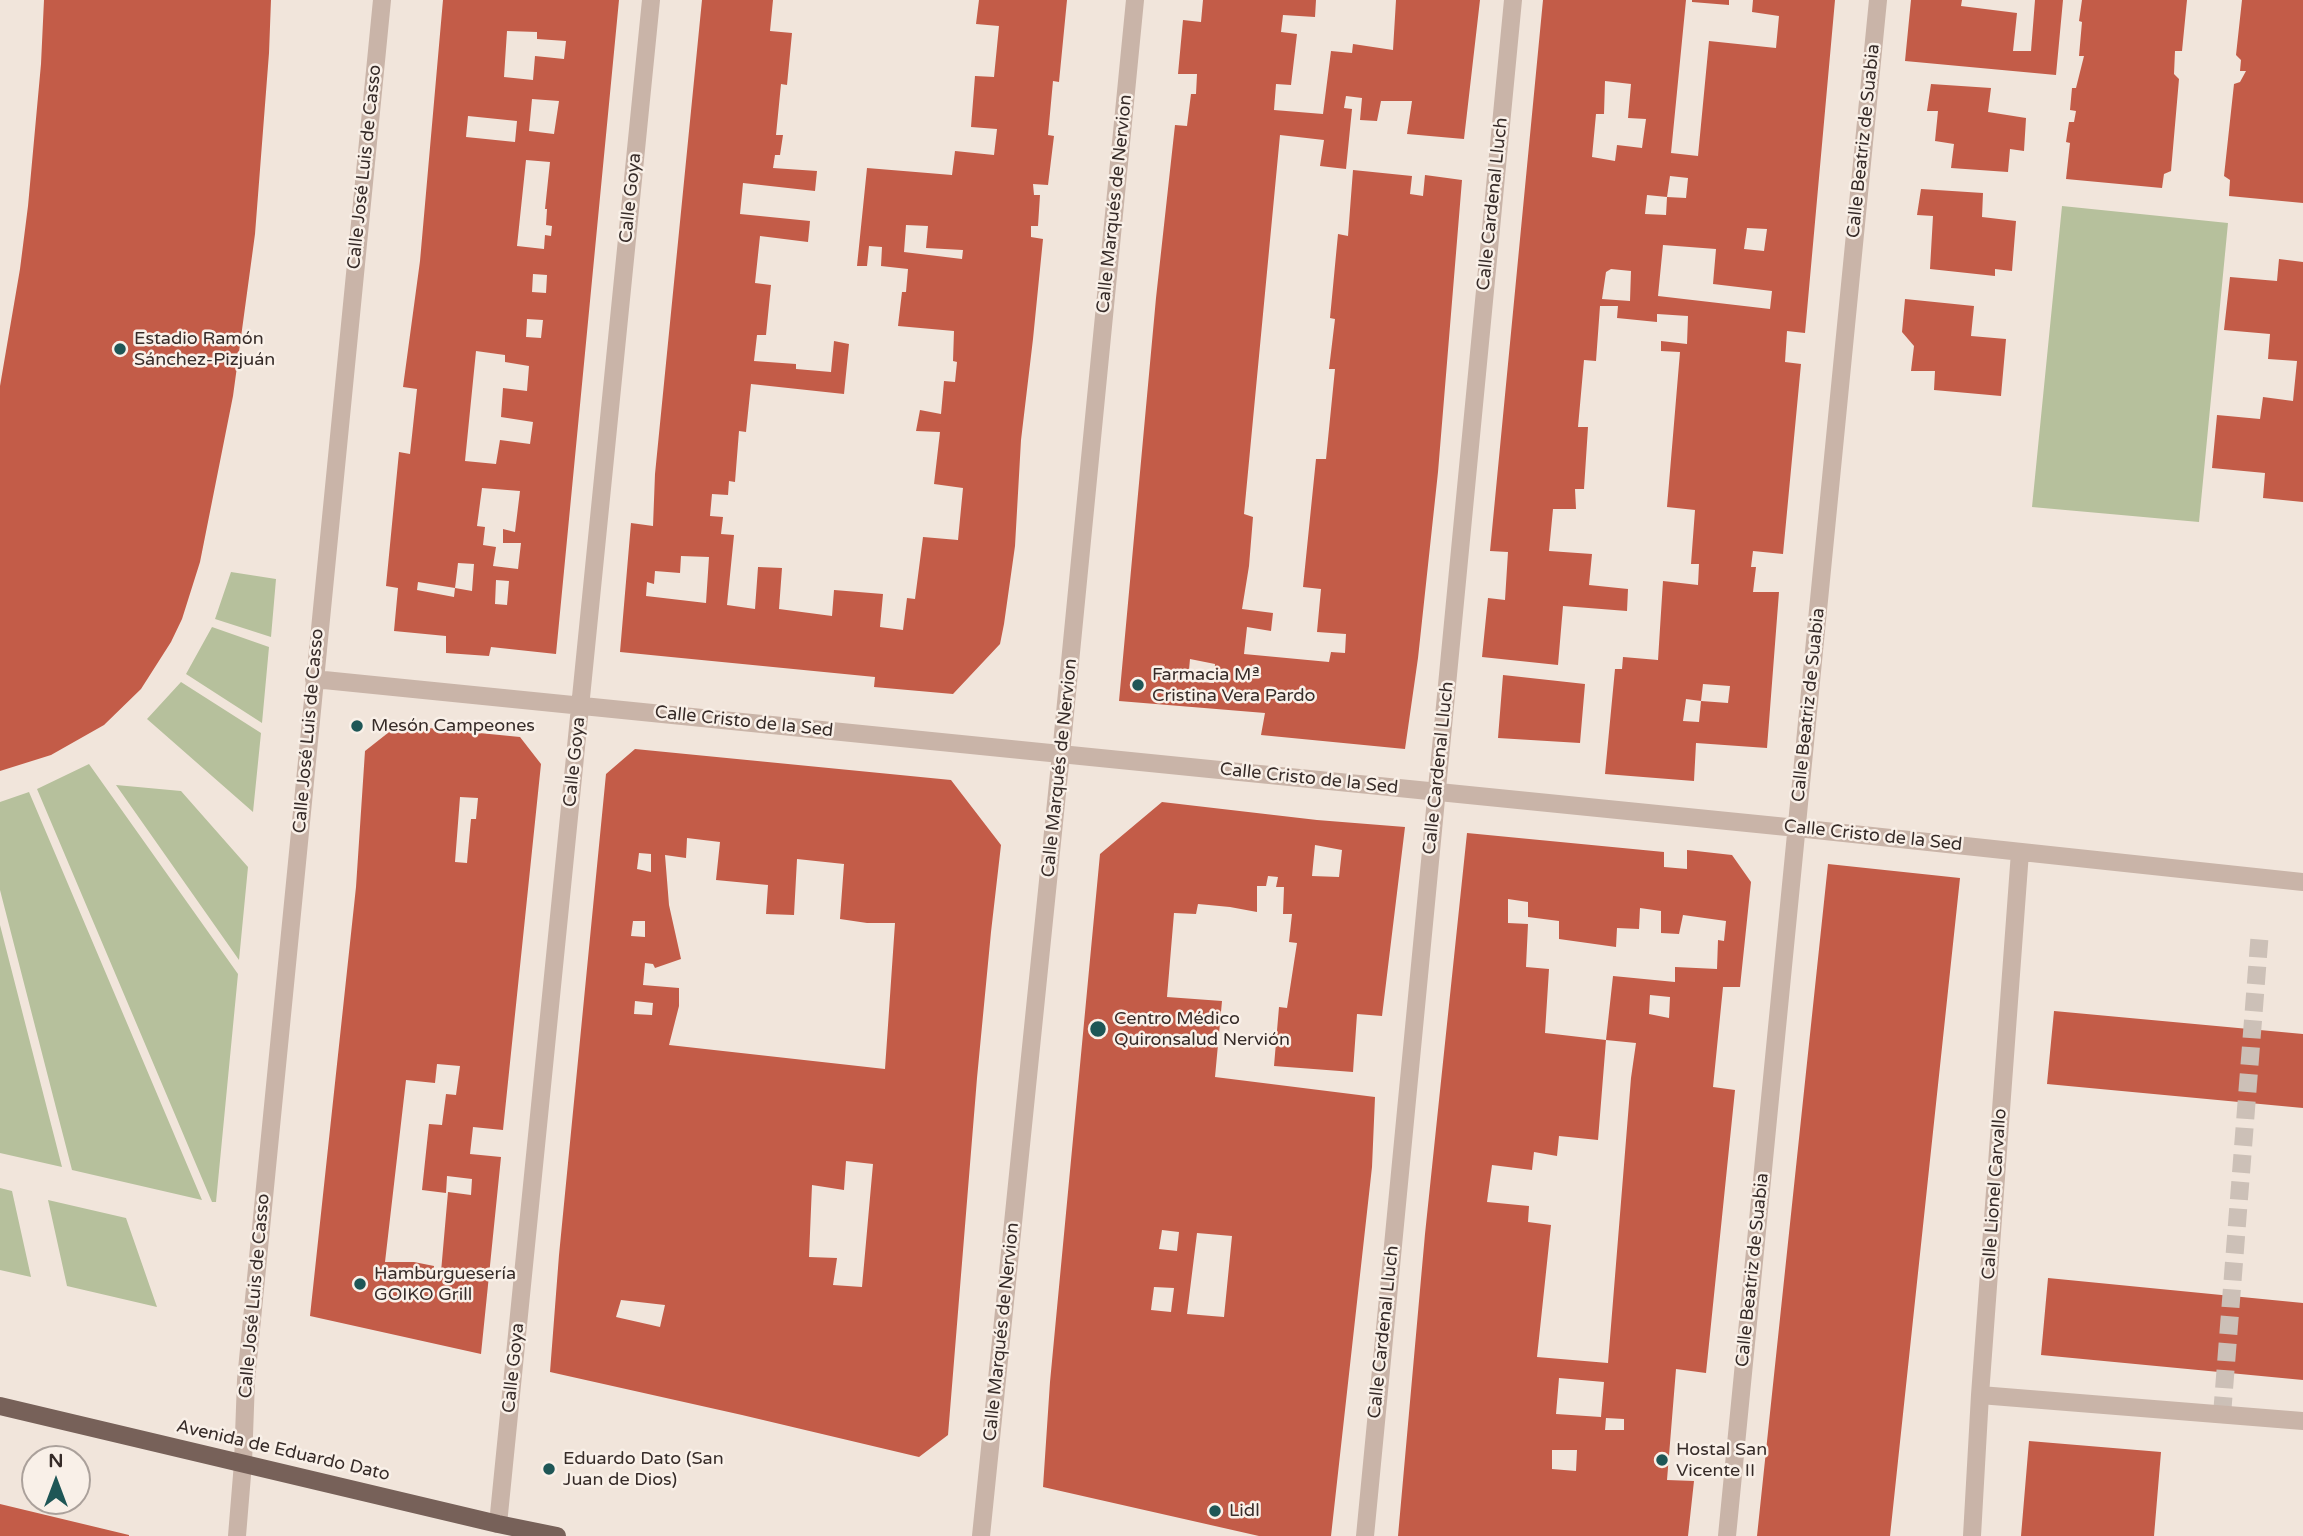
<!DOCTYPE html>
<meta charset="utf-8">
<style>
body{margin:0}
#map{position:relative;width:2303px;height:1536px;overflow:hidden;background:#f1e5db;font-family:"Varela Round",sans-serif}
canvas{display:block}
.north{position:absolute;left:21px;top:1445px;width:70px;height:70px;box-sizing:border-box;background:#f9f0e8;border:2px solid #aba19b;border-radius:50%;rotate:0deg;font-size:19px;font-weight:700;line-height:28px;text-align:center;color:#362b28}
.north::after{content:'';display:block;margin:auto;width:24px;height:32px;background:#1e5656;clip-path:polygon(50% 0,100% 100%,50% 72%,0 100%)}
</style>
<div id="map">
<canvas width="2303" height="1536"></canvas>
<div class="north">N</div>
</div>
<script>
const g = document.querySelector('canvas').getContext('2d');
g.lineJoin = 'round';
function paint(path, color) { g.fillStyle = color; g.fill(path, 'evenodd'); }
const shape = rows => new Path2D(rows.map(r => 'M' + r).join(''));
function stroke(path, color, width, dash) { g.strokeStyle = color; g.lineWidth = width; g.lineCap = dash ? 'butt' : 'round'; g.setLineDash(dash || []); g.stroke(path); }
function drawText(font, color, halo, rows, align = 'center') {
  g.font = font + ' "Varela Round",sans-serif'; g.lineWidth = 5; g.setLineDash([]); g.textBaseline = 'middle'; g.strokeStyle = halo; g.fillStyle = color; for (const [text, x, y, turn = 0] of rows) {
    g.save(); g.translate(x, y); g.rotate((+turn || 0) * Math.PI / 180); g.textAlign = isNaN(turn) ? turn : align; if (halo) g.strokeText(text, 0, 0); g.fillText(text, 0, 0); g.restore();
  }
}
paint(shape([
 [2062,206,2228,223,2199,522,2032,507],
 [231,572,276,579,271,637,215,619],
 [212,627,269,647,262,723,186,674],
 [181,682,261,733,253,812,147,719],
 [89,764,238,974,216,1202,212,1202,37,789],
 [116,785,181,791,248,867,239,960],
 [29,792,202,1200,72,1170,0,890,0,802],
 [0,925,62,1167,0,1153],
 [0,1188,12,1191,31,1277,0,1270],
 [48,1200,126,1218,157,1307,67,1286]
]), '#b6c09c');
paint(shape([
 [44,0,271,0,269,53,255,234,233,396,200,562,182,619,171,642,141,689,104,725,51,755,0,771,0,386,20,269,28,206,41,64],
 [443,0,619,0,556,654,491,647,489,656,446,653,446,636,394,631,398,588,386,586,399,452,410,454,417,389,403,387,420,261],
 [507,31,537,32,537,39,566,41,564,59,535,56,533,80,504,77],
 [532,99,559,101,554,134,529,131],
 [468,116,517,121,515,142,466,137],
 [526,160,550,162,545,209,547,209,546,225,552,226,551,236,545,235,544,249,517,246],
 [533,274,547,275,546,293,532,292],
 [527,319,543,320,541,338,526,337],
 [476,351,505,355,505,362,529,366,527,391,503,388,501,417,533,422,530,444,500,440,496,464,465,461],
 [482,488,520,491,515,532,503,529,503,543,521,543,518,569,493,566,496,547,483,545,485,527,477,526],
 [458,563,474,564,472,591,455,588,454,597,417,590,418,582,455,588],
 [496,580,509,581,507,605,495,604],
 [702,0,773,0,770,31,792,33,787,85,781,84,776,135,783,135,780,155,775,155,773,168,817,171,815,191,743,183,740,214,810,221,808,242,760,236,755,283,771,285,766,335,757,335,754,361,796,364,796,369,831,372,834,341,849,344,844,394,751,384,746,432,739,431,735,482,729,481,728,495,712,494,710,516,723,517,721,534,734,535,727,605,755,609,758,567,782,568,779,609,832,616,834,590,883,594,880,627,903,630,907,598,915,599,923,537,958,540,963,488,934,484,940,432,916,431,920,410,941,414,944,381,955,382,957,362,953,361,954,331,898,326,902,292,906,292,908,269,881,266,882,247,869,246,867,266,857,266,867,168,952,175,955,151,994,155,997,129,971,127,975,76,994,77,999,26,976,24,979,0,1067,0,1059,82,1053,81,1048,135,1054,136,1048,185,1033,184,1034,195,1040,195,1038,226,1031,226,1031,237,1043,239,1033,339,1021,440,1015,546,1004,624,1000,644,953,694,874,687,875,677,620,652,631,523,653,526,655,474],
 [906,225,928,226,926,248,963,250,962,259,904,252],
 [681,556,709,557,706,603,646,596,647,582,654,584,655,571,680,573],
 [1203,0,1316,0,1315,17,1283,15,1281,32,1297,34,1291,85,1276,84,1274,110,1323,114,1331,51,1352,53,1353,44,1393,50,1396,0,1480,0,1464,139,1407,134,1412,101,1381,101,1377,121,1360,120,1362,98,1346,96,1344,108,1352,109,1346,169,1320,166,1324,140,1280,135,1244,514,1253,517,1249,566,1242,609,1273,613,1271,631,1247,627,1244,654,1329,662,1331,652,1345,653,1346,634,1317,632,1321,589,1303,587,1316,459,1326,459,1335,369,1329,369,1335,319,1330,318,1338,234,1348,236,1353,170,1412,176,1410,194,1423,196,1425,175,1462,180,1438,472,1418,658,1405,749,1261,735,1265,713,1119,701,1156,298,1175,125,1187,126,1191,94,1196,94,1197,74,1178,74,1183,20,1201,22],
 [1190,659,1215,664,1214,683,1188,681],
 [1543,0,1686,0,1671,153,1698,156,1709,41,1776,48,1779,16,1752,12,1753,0,1835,0,1805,333,1787,331,1785,362,1801,364,1783,554,1753,551,1751,567,1756,567,1753,592,1779,592,1767,748,1696,743,1694,781,1605,774,1615,669,1622,669,1623,657,1658,660,1663,581,1698,585,1699,564,1691,564,1695,510,1667,507,1680,352,1661,351,1661,341,1687,344,1688,316,1657,314,1657,322,1617,318,1618,306,1600,306,1596,361,1584,360,1578,427,1588,427,1584,489,1575,489,1576,509,1553,509,1549,551,1592,554,1589,585,1628,589,1627,611,1563,606,1558,665,1482,657,1488,598,1505,600,1508,552,1490,551],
 [1605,81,1631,84,1628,118,1646,119,1642,148,1617,145,1615,161,1592,157,1596,114,1604,114],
 [1670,176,1688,178,1686,198,1667,197,1666,215,1645,214,1647,195,1667,197],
 [1747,228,1767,229,1764,251,1744,249],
 [1663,245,1716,249,1713,284,1772,291,1770,309,1658,296],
 [1611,269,1631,271,1630,301,1602,299,1606,272],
 [1703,684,1730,686,1728,703,1701,701,1699,722,1683,721,1686,699,1701,701],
 [1692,0,1729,0,1729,5,1692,2],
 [1911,0,1962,0,1961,6,2017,13,2013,51,2031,51,2035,0,2063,0,2056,75,1905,61],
 [2082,0,2187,0,2182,51,2175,51,2174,74,2179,79,2171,171,2164,174,2162,188,2066,179,2070,143,2066,142,2069,122,2074,122,2076,111,2070,110,2072,88,2076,88,2084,56,2079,56,2082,22,2079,21],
 [2242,0,2303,0,2303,203,2229,196,2230,180,2224,176,2234,84,2240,82,2246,71,2240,71,2241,60,2236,55],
 [1931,84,1991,88,1988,112,2026,118,2024,151,2010,149,2008,172,1951,168,1954,144,1935,141,1938,111,1927,111],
 [1921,189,1983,193,1982,217,2016,221,2012,271,1995,269,1995,276,1930,269,1933,216,1917,215],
 [2279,259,2303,262,2303,502,2263,498,2265,473,2212,468,2217,415,2260,419,2263,397,2293,401,2297,361,2268,359,2270,334,2224,330,2230,277,2277,281],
 [1905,299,1974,306,1971,336,2006,339,2001,396,1934,390,1935,371,1911,371,1914,346,1902,332],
 [1503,675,1585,684,1580,743,1498,738],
 [398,725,520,737,541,764,503,1130,473,1127,470,1154,501,1157,481,1354,310,1316,356,887,365,751],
 [460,797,478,798,476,819,471,819,467,863,455,862],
 [437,1064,460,1066,456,1095,446,1094,442,1125,429,1124,422,1190,446,1193,447,1176,472,1179,471,1195,448,1192,441,1272,434,1272,434,1266,414,1262,385,1262,406,1080,435,1083],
 [635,749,951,780,1001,845,991,932,977,1078,948,1435,919,1457,742,1415,550,1372,559,1255,606,774],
 [687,838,720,842,716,880,768,885,766,914,794,915,797,859,844,864,840,919,867,923,895,923,885,1069,669,1045,679,1006,679,988,643,985,645,963,653,964,655,968,681,959,669,905,665,855,686,858],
 [639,853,651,854,651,872,637,869],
 [633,921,645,921,645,937,631,936],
 [635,1001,653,1003,652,1015,634,1014],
 [846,1161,873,1164,862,1287,833,1285,837,1258,809,1257,812,1185,844,1190],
 [621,1300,665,1305,660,1327,616,1317],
 [1162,802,1317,820,1405,827,1382,1016,1357,1014,1353,1072,1274,1066,1279,1007,1287,1008,1297,943,1289,942,1292,914,1283,914,1284,887,1276,887,1278,877,1268,876,1266,886,1257,886,1257,912,1230,907,1198,904,1196,914,1174,913,1167,997,1222,1001,1215,1077,1375,1097,1372,1167,1331,1536,1259,1536,1043,1487,1050,1382,1100,854],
 [1315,845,1342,850,1339,877,1312,876],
 [1162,1230,1179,1232,1177,1251,1159,1249],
 [1197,1233,1232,1236,1224,1317,1187,1314],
 [1154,1287,1174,1288,1171,1312,1151,1310],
 [1467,833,1664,852,1664,867,1687,869,1687,850,1732,855,1751,882,1740,987,1723,987,1713,1087,1735,1090,1706,1373,1676,1369,1667,1480,1694,1481,1688,1536,1398,1536,1425,1234],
 [1508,899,1528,902,1528,917,1559,921,1559,939,1616,947,1617,928,1639,929,1640,908,1661,911,1661,933,1679,934,1683,915,1726,921,1724,941,1718,940,1717,969,1675,967,1675,982,1613,976,1606,1040,1545,1033,1549,969,1526,967,1528,924,1508,923],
 [1650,995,1670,997,1669,1018,1649,1014],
 [1606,1040,1636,1043,1631,1078,1608,1363,1537,1357,1551,1225,1528,1222,1529,1206,1487,1202,1492,1165,1532,1170,1534,1152,1557,1156,1559,1136,1598,1140],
 [1559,1378,1604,1382,1601,1417,1556,1414],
 [1606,1418,1624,1419,1624,1430,1605,1430],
 [1552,1450,1577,1450,1576,1471,1552,1469],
 [1828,864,1960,878,1890,1536,1757,1536],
 [2054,1011,2303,1034,2303,1108,2047,1084],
 [2048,1278,2303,1303,2303,1380,2041,1355],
 [2029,1441,2161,1452,2154,1536,2021,1536],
 [0,1504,129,1535,129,1536,0,1536]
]), '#c35c48');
stroke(shape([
 [2222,1415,2260,931]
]), '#ccc0b7', 18, [18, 9]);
stroke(shape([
 [314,679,1797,828,2303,882],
 [1980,1395,2303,1421],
 [498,1524,651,0],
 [237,1536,243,1463,246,1380,382,0],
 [981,1536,1061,754,1135,0],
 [1365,1536,1513,0],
 [1727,1536,1878,0],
 [1972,1536,1980,1395,2020,852]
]), '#c9b4a8', 18);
stroke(shape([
 [0,1406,498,1524,557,1536]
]), '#776159', 18);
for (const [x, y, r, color] of [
 [120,349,7,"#1e5656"],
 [1138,685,7,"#1e5656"],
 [357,726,7,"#1e5656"],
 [1098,1029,9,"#1e5656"],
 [360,1284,7,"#1e5656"],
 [1662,1460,7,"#1e5656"],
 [549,1469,7,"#1e5656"],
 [1215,1511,7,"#1e5656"]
]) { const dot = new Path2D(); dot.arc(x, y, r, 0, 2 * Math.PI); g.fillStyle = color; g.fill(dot); stroke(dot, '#f9f0e8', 2.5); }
drawText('18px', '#362b28', '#f9f0e8', [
 ["Calle Beatriz de Suabia",1864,141,-84],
 ["Calle José Luis de Casso",365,167,-84],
 ["Calle Goya",631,198,-84],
 ["Calle Marqués de Nervion",1115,204,-84],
 ["Calle Cardenal Lluch",1493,204,-84],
 ["Calle Beatriz de Suabia",1809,705,-84],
 ["Calle Cristo de la Sed",744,722,6],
 ["Calle José Luis de Casso",309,731,-85],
 ["Calle Goya",575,762,-84],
 ["Calle Marqués de Nervion",1060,768,-84],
 ["Calle Cardenal Lluch",1439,768,-84],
 ["Calle Cristo de la Sed",1309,779,6],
 ["Calle Cristo de la Sed",1873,836,6],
 ["Calle Lionel Carvallo",1995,1194,-86],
 ["Calle Beatriz de Suabia",1753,1270,-84],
 ["Calle José Luis de Casso",255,1296,-85],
 ["Calle Marqués de Nervion",1002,1332,-84],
 ["Calle Cardenal Lluch",1384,1332,-84],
 ["Calle Goya",514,1368,-84],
 ["Avenida de Eduardo Dato",283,1451,13]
]);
drawText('18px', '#362b28', '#f9f0e8', [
 ["Estadio Ramón",134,339],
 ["Sánchez-Pizjuán",134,360],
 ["Farmacia Mª",1152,675],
 ["Cristina Vera Pardo",1152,696],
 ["Mesón Campeones",371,726],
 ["Centro Médico",1114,1019],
 ["Quironsalud Nervión",1114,1040],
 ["Hamburguesería",374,1274],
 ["GOIKO Grill",374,1295],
 ["Hostal San",1676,1450],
 ["Vicente II",1676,1471],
 ["Eduardo Dato (San",563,1459],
 ["Juan de Dios)",563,1480],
 ["Lidl",1229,1511]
], 'left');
</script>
